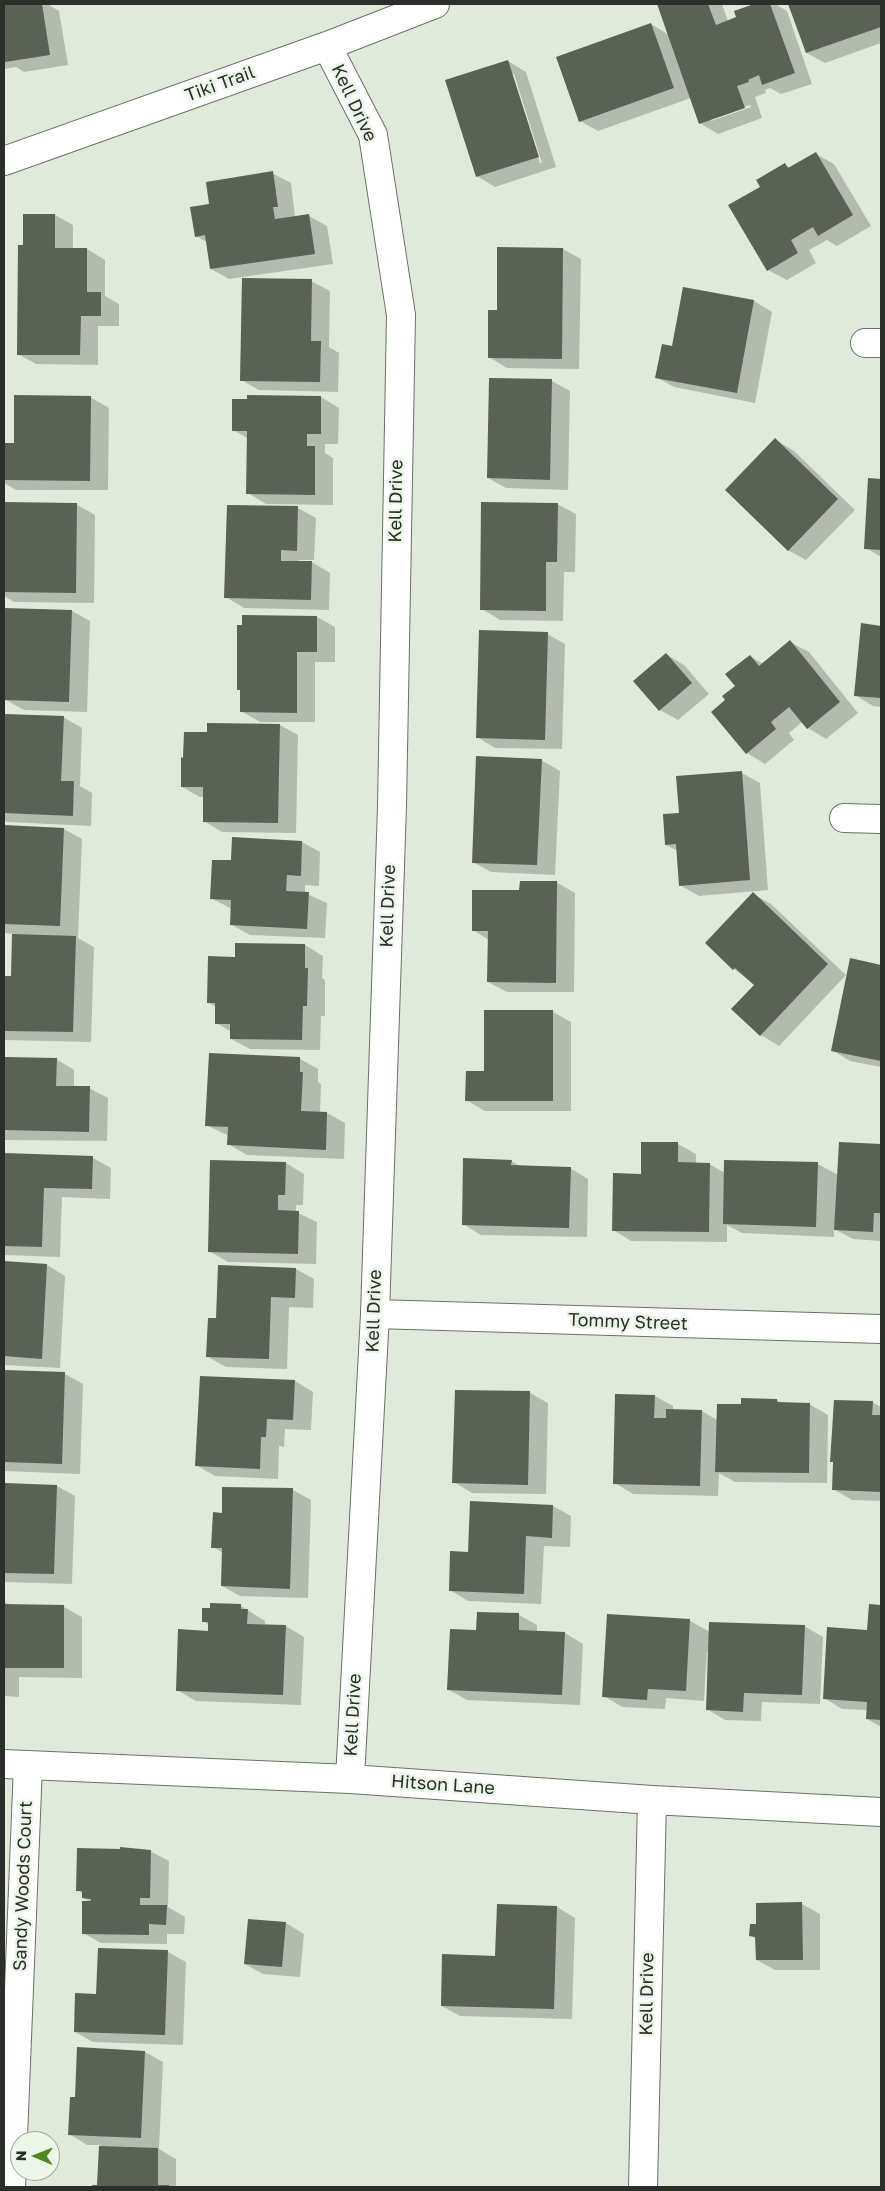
<!DOCTYPE html>
<style>
body{margin:0}
#map{position:relative;width:885px;height:2191px;overflow:hidden;background:#e0eadb;font-family:"Golos Text",sans-serif}
canvas{display:block}
.frame{position:absolute;inset:0;border:5px solid #2b2f29;pointer-events:none}
.north{position:absolute;left:10px;top:2131px;width:50px;height:50px;box-sizing:border-box;background:#edf7e9;border:1px solid #9fa79c;border-radius:50%;rotate:271deg;font-size:14px;font-weight:700;line-height:20px;text-align:center;color:#2b2f29}
.north::after{content:'';display:block;margin:auto;width:18px;height:22px;background:#4e8722;clip-path:polygon(50% 0,100% 100%,50% 72%,0 100%)}
</style>
<div id="map">
<canvas width="885" height="2191"></canvas>
<div class="frame"></div>
<div class="north">N</div>
</div>
<script>
const g = document.querySelector('canvas').getContext('2d');
g.lineJoin = 'round';
function paint(path, color) { g.fillStyle = color; g.fill(path, 'evenodd'); }
const shape = rows => new Path2D(rows.map(r => 'M' + r).join(''));
function stroke(path, color, width, dash) { g.strokeStyle = color; g.lineWidth = width; g.lineCap = dash ? 'butt' : 'round'; g.setLineDash(dash || []); g.stroke(path); }
function drawText(font, color, halo, rows, align = 'center') {
  g.font = font + ' "Golos Text",sans-serif'; g.lineWidth = 5; g.setLineDash([]); g.textBaseline = 'middle'; g.strokeStyle = halo; g.fillStyle = color; for (const [text, x, y, turn = 0] of rows) {
    g.save(); g.translate(x, y); g.rotate((+turn || 0) * Math.PI / 180); g.textAlign = isNaN(turn) ? turn : align; if (halo) g.strokeText(text, 0, 0); g.fillText(text, 0, 0); g.restore();
  }
}
paint(shape([
 [4,4,47,4,59,11,68,65,24,72,16,67,4,69],
 [658,4,722,4,728,21,737,18,736,12,758,4,775,4,787,11,812,84,781,94,770,88,765,90,766,93,755,97,762,118,718,134,700,123,691,98,598,131,580,121,651,24,669,35],
 [750,105,751,107,711,121,711,119],
 [789,4,881,4,881,43,825,63,807,53],
 [508,61,526,72,556,167,495,187,477,176],
 [511,74,514,74,542,163,540,163],
 [816,154,834,164,871,226,837,246,827,240,809,250,816,263,787,280,768,270,761,187,785,165,791,168],
 [272,173,291,183,295,217,309,216,327,226,333,264,229,279,211,269,208,243,196,236,211,205],
 [24,215,55,215,73,225,73,249,87,249,105,260,105,296,119,304,119,326,98,326,98,365,36,364,18,354],
 [563,249,581,259,579,369,507,368,489,357,498,312],
 [311,281,330,291,329,347,339,353,338,392,259,390,241,380],
 [754,301,772,312,755,403,674,387,656,377,673,347],
 [552,381,570,391,568,490,506,488,488,478],
 [90,397,109,408,108,490,16,490,4,483,4,445,15,444],
 [321,397,339,408,338,444,325,444,325,453,333,458,333,505,266,504,248,493,249,439,233,430],
 [776,440,794,451,855,510,806,560,788,550],
 [869,480,881,480,881,557,866,548],
 [4,504,76,504,95,515,94,603,14,602,4,596],
 [557,504,576,514,575,572,564,572,563,621,500,620,482,609],
 [298,508,316,518,314,560,299,560,299,562,310,561,330,573,329,610,244,608,226,597],
 [4,609,72,611,90,621,87,712,24,710,6,700,7,660,4,658],
 [243,616,317,617,335,627,335,662,315,662,315,722,260,722,241,711,242,691,238,689],
 [862,625,881,627,881,707,873,706,855,695],
 [547,634,565,644,562,749,495,748,477,737],
 [790,642,809,652,858,713,826,739,808,728,802,722,789,733,794,740,765,764,747,753,713,712,726,701,736,686,750,656,763,664],
 [666,654,684,665,709,694,678,720,660,710],
 [4,715,63,717,82,728,80,786,92,793,91,826,7,822,4,820],
 [280,725,298,735,296,833,222,832,204,821,204,797,200,797,182,787,208,733],
 [541,760,560,771,555,875,491,872,473,862],
 [742,773,760,783,768,890,699,896,680,885,678,851,666,845,681,814],
 [4,827,64,829,82,839,78,938,94,947,91,1042,4,1040,4,977,12,977,14,934,4,933],
 [234,839,302,842,320,852,319,886,305,885,305,893,327,903,325,938,250,935,232,925,232,909,211,898,233,862],
 [556,882,575,893,574,992,507,992,488,982,489,940,473,930,521,891],
 [753,894,771,904,846,975,779,1046,761,1035,733,1009,755,985,734,969],
 [305,945,323,956,322,978,325,980,325,1016,321,1016,320,1050,250,1049,231,1039,232,1032,216,1023,217,1007,208,1003,236,958],
 [851,960,881,966,881,1067,850,1061,832,1050],
 [553,1012,571,1022,571,1111,485,1111,466,1100,485,1072],
 [4,1058,56,1059,74,1070,74,1087,89,1088,108,1098,107,1141,4,1140],
 [300,1059,318,1069,318,1082,321,1084,320,1113,327,1113,345,1123,344,1159,247,1155,228,1144,229,1136,206,1125],
 [642,1143,678,1144,696,1154,696,1164,709,1164,725,1173,726,1161,818,1164,838,1175,840,1143,881,1145,881,1241,853,1239,834,1229,834,1237,742,1233,727,1225,727,1242,631,1241,613,1230,642,1175],
 [4,1154,93,1158,111,1168,110,1199,62,1197,60,1257,4,1255],
 [511,1161,522,1167,570,1168,588,1179,587,1237,481,1235,463,1224],
 [286,1163,304,1174,303,1205,296,1205,296,1212,317,1222,316,1264,228,1262,209,1251],
 [4,1263,47,1265,65,1276,60,1368,4,1365],
 [296,1269,314,1279,313,1308,289,1307,287,1369,226,1367,208,1357,217,1319],
 [4,1371,65,1374,83,1384,80,1474,4,1471],
 [295,1381,313,1392,311,1430,285,1429,284,1447,279,1446,278,1479,215,1476,196,1465],
 [530,1393,548,1403,546,1494,472,1493,454,1482],
 [655,1396,673,1406,673,1411,702,1411,717,1420,742,1406,777,1400,783,1404,809,1404,828,1415,827,1483,735,1482,719,1473,718,1496,633,1494,615,1483],
 [872,1402,881,1407,881,1501,852,1500,833,1489],
 [4,1484,57,1486,75,1496,72,1584,4,1582],
 [293,1490,311,1500,308,1598,240,1596,222,1586,223,1553,213,1547,223,1514],
 [553,1506,571,1516,570,1547,544,1546,541,1604,468,1601,450,1590,469,1553],
 [4,1602,11,1606,64,1607,82,1617,82,1678,19,1677,19,1697,4,1696],
 [241,1606,265,1621,265,1626,286,1626,304,1637,301,1705,196,1701,177,1690,209,1632,210,1625,204,1622],
 [870,1606,881,1606,881,1727,867,1719,868,1710,842,1709,824,1698,868,1632],
 [519,1615,537,1625,537,1632,565,1633,583,1644,580,1705,467,1700,449,1690,477,1631],
 [690,1621,710,1632,804,1626,823,1637,820,1704,762,1702,761,1721,725,1720,707,1709,709,1652,707,1652,704,1701,666,1698,665,1709,622,1707,604,1696],
 [138,1849,150,1851,169,1861,168,1907,185,1917,184,1934,167,1934,167,1944,101,1943,83,1933,91,1902,83,1898,83,1894,77,1890,78,1850],
 [802,1904,820,1914,820,1970,775,1970,757,1960,757,1939,751,1936],
 [557,1907,575,1918,572,2019,460,2016,442,2006],
 [286,1923,304,1934,300,1977,263,1974,245,1964],
 [168,1952,186,1962,183,2045,93,2042,75,2032,97,1995],
 [78,2049,145,2052,163,2062,159,2149,176,2159,176,2187,93,2187,98,2187,100,2145,87,2145,69,2134,76,2099]
]), '#0003');
paint(shape([
 [4,4,42,4,50,55,5,62],
 [657,4,708,4,716,25,736,17,734,11,754,4,770,4,795,73,762,85,759,75,748,80,749,82,737,86,745,108,699,124],
 [788,4,881,4,881,27,806,53],
 [651,23,674,88,579,122,556,57],
 [508,60,539,157,476,177,445,80],
 [816,152,853,215,818,236,813,227,791,240,798,253,767,271,728,205,760,187,756,180,785,163,788,168],
 [273,171,278,207,273,207,275,219,309,214,315,254,210,269,205,235,195,237,190,207,209,204,206,182],
 [23,214,55,214,55,248,87,248,87,292,101,292,101,316,81,316,80,355,17,355,18,245,23,245],
 [497,247,563,248,562,359,488,358,488,310,497,310],
 [242,278,312,279,311,341,321,341,320,382,240,381],
 [683,287,754,300,737,393,655,378,662,344,672,346],
 [489,378,552,379,550,480,487,478],
 [14,395,91,396,90,481,4,480,4,443,14,443],
 [247,395,321,396,321,434,307,434,307,446,315,446,315,495,246,494,247,431,232,431,232,399,247,399],
 [775,438,838,499,788,551,725,490],
 [868,478,881,479,881,550,864,549],
 [4,502,77,503,76,593,4,592],
 [481,502,558,503,557,562,546,562,546,611,480,610],
 [227,505,298,506,297,551,281,550,281,561,312,561,311,600,224,598],
 [4,608,72,610,69,702,4,700],
 [242,615,317,616,317,652,297,652,297,713,240,712,240,690,237,690,237,625,242,625],
 [861,623,881,626,881,698,854,696],
 [479,630,548,632,545,740,476,738],
 [790,640,840,702,807,729,789,707,771,722,776,729,746,754,711,712,725,700,722,696,735,686,725,674,750,655,759,666],
 [666,653,692,683,659,711,633,681],
 [4,714,64,716,61,781,74,781,73,816,4,813],
 [207,723,280,724,278,823,203,822,203,787,181,787,181,757,183,758,184,732,207,732],
 [476,756,542,759,537,865,472,863],
 [742,771,750,880,679,886,676,844,665,845,663,814,679,813,676,776],
 [4,825,64,828,60,926,4,924],
 [232,837,302,841,301,876,287,875,286,891,309,892,307,929,230,925,231,900,210,899,212,860,231,860],
 [520,881,557,881,556,983,487,982,488,931,472,931,472,890,519,890],
 [753,892,828,964,760,1036,731,1009,754,985,735,968,733,970,705,943],
 [12,934,76,936,73,1032,4,1031,4,976,11,976],
 [235,943,305,944,305,968,308,968,307,1006,303,1006,302,1040,230,1039,230,1024,215,1024,215,1003,207,1003,208,956,235,957],
 [850,958,881,965,881,1061,831,1051],
 [484,1010,553,1010,553,1101,465,1101,466,1071,484,1071],
 [209,1053,300,1057,300,1072,303,1072,301,1111,327,1112,326,1150,227,1145,228,1127,205,1126],
 [4,1057,57,1058,56,1086,90,1086,89,1132,4,1130],
 [641,1142,678,1142,678,1162,710,1163,709,1232,612,1231,613,1173,641,1174],
 [839,1142,881,1144,881,1213,874,1213,873,1232,834,1230],
 [4,1153,93,1156,92,1189,44,1188,42,1247,4,1246],
 [463,1158,512,1160,511,1165,571,1167,569,1228,462,1225],
 [210,1160,286,1162,285,1195,278,1195,278,1210,299,1211,298,1254,208,1252],
 [724,1160,818,1162,816,1227,723,1224],
 [4,1261,47,1264,42,1359,4,1356],
 [218,1265,296,1268,295,1298,271,1297,269,1359,206,1357,208,1318,216,1318],
 [4,1370,65,1372,62,1464,4,1462],
 [200,1376,295,1380,293,1420,267,1419,266,1437,261,1437,260,1469,195,1466],
 [455,1390,530,1391,528,1485,452,1483],
 [615,1394,655,1395,654,1418,666,1418,666,1409,702,1410,700,1486,613,1484],
 [741,1398,777,1399,777,1402,810,1403,809,1473,715,1472,717,1404,741,1404],
 [834,1400,873,1401,872,1415,881,1415,881,1492,832,1490,833,1462,830,1462],
 [4,1483,57,1485,54,1574,4,1573],
 [222,1487,293,1488,290,1589,221,1586,222,1548,211,1548,213,1512,222,1513],
 [470,1501,553,1505,552,1538,526,1536,524,1594,449,1591,450,1551,468,1552],
 [210,1603,241,1604,241,1609,248,1609,247,1624,286,1625,283,1695,176,1691,178,1629,208,1631,208,1622,202,1622,202,1608,210,1608],
 [4,1604,64,1605,64,1668,4,1668],
 [869,1604,881,1605,881,1720,866,1719,867,1702,823,1699,827,1627,867,1630],
 [477,1612,519,1613,519,1630,565,1632,562,1695,447,1690,450,1629,476,1630],
 [607,1614,690,1619,686,1691,648,1689,647,1700,602,1697],
 [709,1622,805,1625,802,1695,744,1693,743,1712,706,1710],
 [120,1847,151,1850,150,1898,140,1898,140,1905,167,1905,166,1925,149,1924,149,1935,82,1934,82,1901,91,1901,91,1899,82,1898,82,1891,76,1891,77,1848,120,1849],
 [802,1902,803,1960,756,1960,755,1937,749,1936,750,1924,756,1924,756,1903],
 [497,1904,557,1906,554,2009,441,2006,442,1954,495,1956],
 [248,1919,286,1922,282,1967,244,1964],
 [98,1948,168,1950,165,2035,74,2032,75,1993,96,1994],
 [77,2047,145,2051,141,2138,68,2135,70,2097,75,2097],
 [99,2146,158,2148,158,2185,169,2185,169,2187,92,2187,92,2185,97,2185]
]), '#5a6155');
const minor = shape([
 [327,46,373,135,401,315,392,806,375,1314,350,1779],
 [4,161,327,46,435,4],
 [865,343,881,343],
 [844,818,881,819],
 [375,1314,881,1329],
 [4,1764,350,1779,652,1800,881,1812],
 [11,2187,28,1765],
 [643,2187,652,1800]
]);
stroke(minor, '#6a7265', 30);
stroke(minor, '#fff', 28);
drawText('18px', '#2b2f29', '#edf7e9', [
 ["Tiki Trail",220,84,-20],
 ["Kell Drive",354,103,65],
 ["Kell Drive",396,501,-89],
 ["Kell Drive",388,906,-88],
 ["Kell Drive",374,1311,-88],
 ["Tommy Street",628,1322,2],
 ["Kell Drive",353,1715,-87],
 ["Hitson Lane",443,1785,4],
 ["Sandy Woods Court",23,1886,-88],
 ["Kell Drive",647,1994,-89]
]);
</script>
